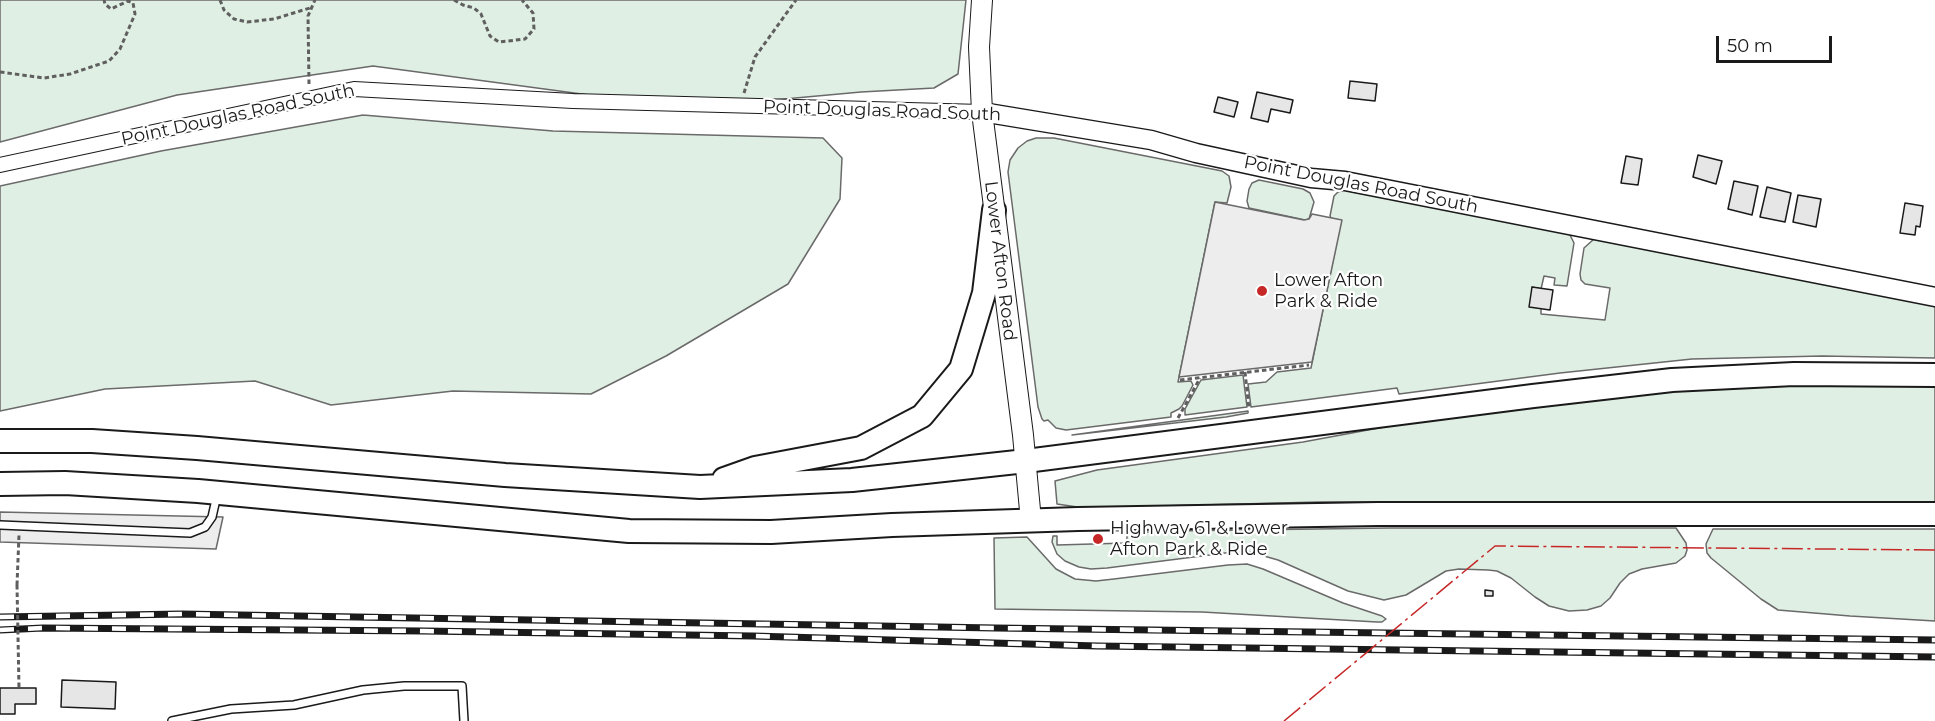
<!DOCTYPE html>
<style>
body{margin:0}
#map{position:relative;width:1935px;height:721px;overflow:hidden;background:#fff;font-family:Montserrat,sans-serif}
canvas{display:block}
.scale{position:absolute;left:1716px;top:36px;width:116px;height:27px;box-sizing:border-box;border:3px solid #1a1a1a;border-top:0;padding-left:8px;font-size:18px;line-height:21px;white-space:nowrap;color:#1a1a1a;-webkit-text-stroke:4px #fff;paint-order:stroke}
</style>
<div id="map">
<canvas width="1935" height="721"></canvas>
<div class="scale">50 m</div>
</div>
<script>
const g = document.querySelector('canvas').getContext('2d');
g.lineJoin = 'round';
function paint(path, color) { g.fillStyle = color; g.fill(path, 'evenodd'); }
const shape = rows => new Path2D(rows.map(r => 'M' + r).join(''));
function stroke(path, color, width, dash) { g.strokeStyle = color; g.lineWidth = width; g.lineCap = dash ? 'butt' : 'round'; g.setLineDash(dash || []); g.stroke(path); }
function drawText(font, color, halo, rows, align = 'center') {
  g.font = font + ' Montserrat,sans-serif'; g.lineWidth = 4.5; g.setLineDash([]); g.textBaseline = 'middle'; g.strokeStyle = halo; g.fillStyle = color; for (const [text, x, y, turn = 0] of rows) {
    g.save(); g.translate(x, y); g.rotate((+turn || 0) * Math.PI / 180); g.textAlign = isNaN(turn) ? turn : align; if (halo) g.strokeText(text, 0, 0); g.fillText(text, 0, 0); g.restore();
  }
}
const green = shape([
 [0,0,966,0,958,74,934,88,861,92,686,108,373,66,177,95,0,142,0,0],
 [363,115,553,131,823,138,842,158,840,199,788,284,666,356,591,394,453,391,331,405,255,381,105,389,0,411,0,186,161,151,363,115],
 [1036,138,1054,138,1212,169,1222,171,1229,176,1231,187,1227,203,1215,202,1178,382,1191,381,1193,385,1182,406,1179,409,1171,413,1171,417,1066,430,1056,428,1048,420,1044,421,1042,419,1038,407,1008,172,1010,160,1018,148,1027,141,1036,138],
 [1259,180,1303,189,1310,193,1314,202,1309,219,1305,220,1249,208,1247,201,1249,189,1252,183,1259,180],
 [1344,190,1566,233,1570,235,1574,243,1567,286,1554,285,1555,278,1544,276,1541,289,1532,287,1541,309,1541,314,1605,320,1610,288,1585,284,1581,280,1580,274,1584,248,1594,239,1935,306,1935,358,1822,356,1692,359,1560,373,1399,394,1397,388,1251,407,1248,384,1266,382,1277,372,1311,368,1341,221,1331,218,1330,216,1334,196,1338,192,1344,190],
 [1243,375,1247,407,1185,415,1185,409,1201,380,1243,375],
 [1793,385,1935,386,1935,502,1318,502,1084,508,1057,504,1055,481,1097,470,1303,442,1395,425,1629,395,1688,390,1793,385],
 [1248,411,1248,413,1226,417,1072,435,1248,411],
 [1390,528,1676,528,1686,543,1687,550,1685,556,1676,563,1642,569,1629,574,1620,583,1610,598,1601,606,1587,610,1569,611,1549,606,1535,597,1511,578,1497,571,1488,570,1459,569,1446,571,1406,595,1384,600,1348,591,1278,560,1250,552,1233,552,1107,568,1091,569,1079,567,1065,561,1057,554,1052,542,1053,536,1057,536,1057,545,1127,543,1127,533,1169,531,1390,528],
 [1713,529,1935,529,1935,621,1850,616,1778,610,1761,599,1711,558,1707,553,1706,544,1713,529],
 [1027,537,1056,569,1075,579,1096,581,1114,579,1228,565,1247,564,1263,569,1343,603,1382,616,1386,619,1382,622,1377,622,1202,612,995,609,994,538,1027,537]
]);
paint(green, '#e0efe3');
stroke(green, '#6a6a6a', 1.5);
const parking = shape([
 [1215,202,1304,220,1309,219,1312,214,1342,220,1312,362,1179,377,1215,202],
 [0,512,223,517,216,549,0,542,0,512]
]);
paint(parking, '#ededed');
stroke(parking, '#6a6a6a', 1.5);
const building = shape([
 [1350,81,1377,84,1375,101,1348,98,1350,81],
 [1257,92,1293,100,1290,113,1271,109,1268,122,1251,118,1257,92],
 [1218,97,1238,102,1234,117,1214,112,1218,97],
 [1698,155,1722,161,1716,184,1693,177,1698,155],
 [1626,156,1642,159,1638,185,1621,183,1626,156],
 [1734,181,1758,186,1752,215,1728,209,1734,181],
 [1767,187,1791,193,1785,222,1760,217,1767,187],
 [1798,195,1821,199,1816,227,1793,222,1798,195],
 [1905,203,1923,206,1920,227,1916,226,1915,235,1900,233,1905,203],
 [1532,287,1553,290,1550,310,1529,307,1532,287],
 [1485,590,1493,591,1493,596,1485,596,1485,590],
 [62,680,116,682,115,709,61,707,62,680],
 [0,688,36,688,36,704,15,704,15,714,0,714,0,688]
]);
paint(building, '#e6e6e6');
stroke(building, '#1a1a1a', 1.5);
const service = shape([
 [0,525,190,533,205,527,212,517,217,495],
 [172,721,231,709,294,705,363,690,404,686,462,686,464,721]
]);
const minor = shape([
 [0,165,354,89,573,101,982,112]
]);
const tertiary = shape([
 [982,112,1151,140,1196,153,1311,178,1345,181,1935,297]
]);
const secondary = shape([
 [982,0,979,47,982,112,1023,435,1031,521]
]);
const trunk = shape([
 [0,441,92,441,197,448,505,475,700,487,852,480,1026,461,1533,396,1672,380,1794,374,1935,375],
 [724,479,755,468,861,448,922,416,961,369,984,293,994,210],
 [0,484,65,483,198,491,629,531,771,532,892,525,1078,519,1378,514,1935,514]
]);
stroke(service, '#1a1a1a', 10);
stroke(minor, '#1a1a1a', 16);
stroke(tertiary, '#1a1a1a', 21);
stroke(secondary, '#1a1a1a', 22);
stroke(trunk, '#1a1a1a', 26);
stroke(shape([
 [220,0,224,10,234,19,247,22,274,19,310,8],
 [454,0,463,5,474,8,481,14,490,36,499,42,525,39,534,29,533,13,522,0],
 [0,72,44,78,70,74,109,61,120,49,135,14,133,3,128,1,111,9,105,4,104,0],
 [309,84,308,16,315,0],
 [744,93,755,57,796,0],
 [1245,372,1249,409],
 [1180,380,1309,365],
 [1178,418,1200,378],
 [17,585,19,535]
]), '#5f5f5f', 3, [4.5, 3]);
stroke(service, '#fff', 7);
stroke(minor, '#fff', 14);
stroke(tertiary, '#fff', 18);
stroke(secondary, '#fff', 20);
stroke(trunk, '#fff', 22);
const rail = shape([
 [0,617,182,614,995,628,1935,640],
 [0,630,43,628,424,631,753,636,1097,646,1935,657]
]);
stroke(rail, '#1a1a1a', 7);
stroke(rail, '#fff', 4.5, [14]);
stroke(shape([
 [17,585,19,688]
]), '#5f5f5f', 3, [4.5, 3]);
stroke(shape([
 [1284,721,1495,546,1935,550]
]), '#c62828', 1.5, [21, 4.5, 3, 4.5]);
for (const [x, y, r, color] of [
 [1262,291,6,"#c62828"],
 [1098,539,6,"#c62828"]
]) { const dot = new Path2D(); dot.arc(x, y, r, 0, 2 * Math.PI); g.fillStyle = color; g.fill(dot); stroke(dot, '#fff', 2); }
drawText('18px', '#1a1a1a', '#fff', [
 ["Point Douglas Road South",882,111,2],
 ["Point Douglas Road South",238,115,-12],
 ["Point Douglas Road South",1361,185,11],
 ["Lower Afton Road",1000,261,83]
]);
drawText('18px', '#1a1a1a', '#fff', [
 ["Lower Afton",1274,281],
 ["Park & Ride",1274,302],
 ["Highway 61 & Lower",1110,529],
 ["Afton Park & Ride",1110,550]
], 'left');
</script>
